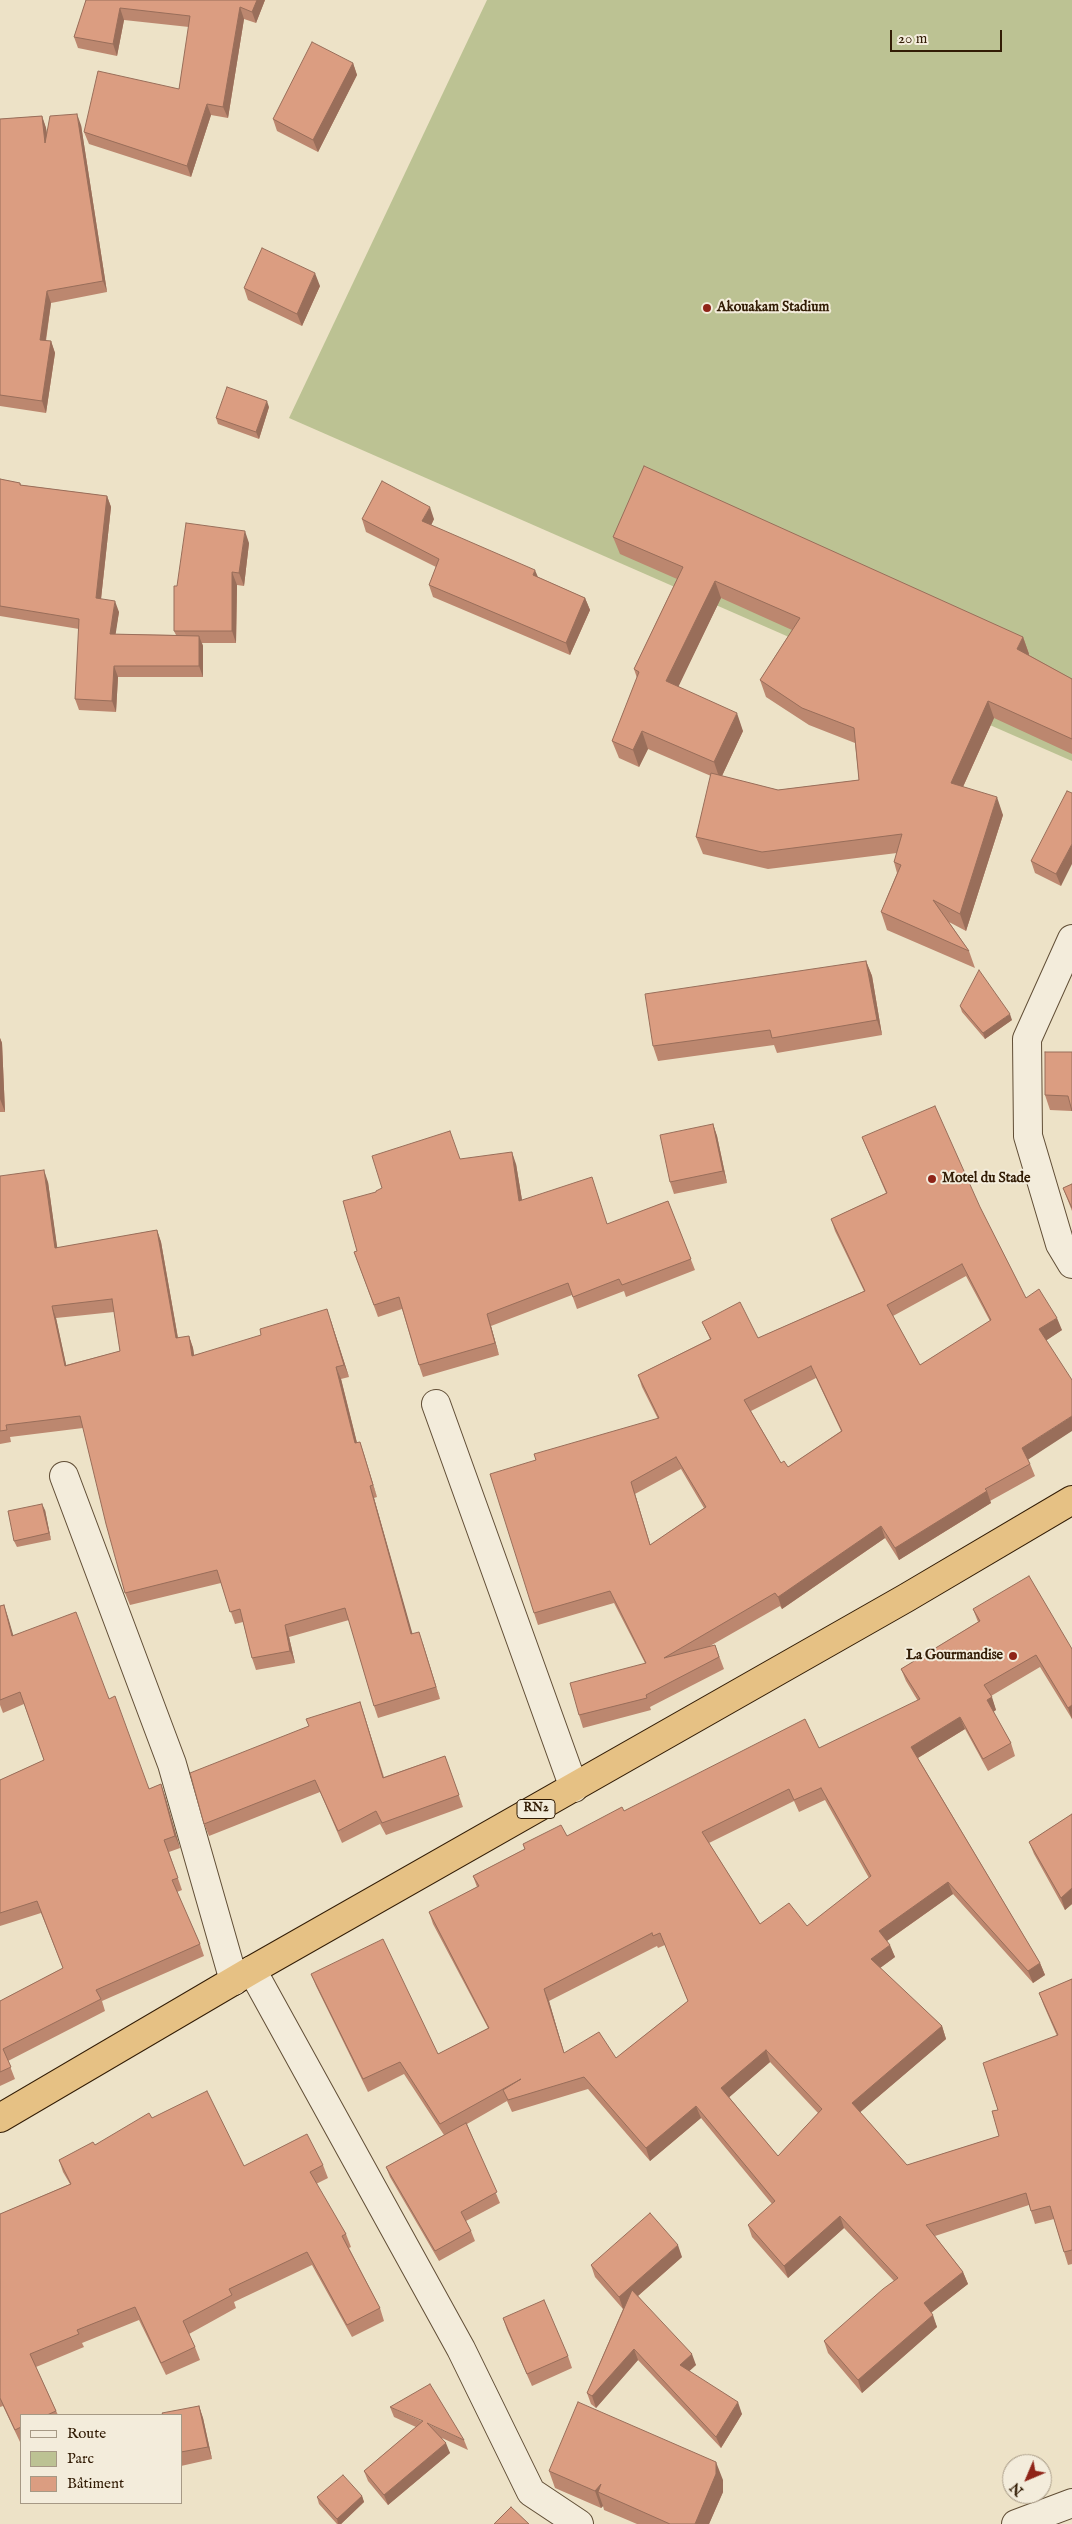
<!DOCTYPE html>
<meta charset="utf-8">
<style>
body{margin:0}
#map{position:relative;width:1072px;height:2524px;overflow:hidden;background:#ede2c7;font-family:"IM FELL English",serif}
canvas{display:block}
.legend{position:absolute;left:20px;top:2414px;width:162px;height:90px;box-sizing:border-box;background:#f3ecdb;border:1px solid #a69985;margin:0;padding:6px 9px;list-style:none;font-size:15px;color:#321c05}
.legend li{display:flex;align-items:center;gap:10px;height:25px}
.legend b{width:25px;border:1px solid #a69985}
.north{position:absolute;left:1002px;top:2454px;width:50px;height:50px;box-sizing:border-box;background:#f3ecdb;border:1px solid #a69985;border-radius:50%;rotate:225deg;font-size:14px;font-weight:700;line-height:20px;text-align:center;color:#321c05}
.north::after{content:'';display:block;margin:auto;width:18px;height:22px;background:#8f2418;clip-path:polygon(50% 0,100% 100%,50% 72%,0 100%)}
.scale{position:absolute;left:890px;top:30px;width:112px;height:22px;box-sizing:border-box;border:2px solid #321c05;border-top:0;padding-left:6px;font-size:15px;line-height:18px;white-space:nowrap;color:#321c05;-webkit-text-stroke:4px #f3ecdb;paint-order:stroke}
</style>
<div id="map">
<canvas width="1072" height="2524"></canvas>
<ul class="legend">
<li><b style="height:6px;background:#f3ecdb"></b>Route</li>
<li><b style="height:14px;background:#bcc293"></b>Parc</li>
<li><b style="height:14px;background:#db9d81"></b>Bâtiment</li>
</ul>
<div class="north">N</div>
<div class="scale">20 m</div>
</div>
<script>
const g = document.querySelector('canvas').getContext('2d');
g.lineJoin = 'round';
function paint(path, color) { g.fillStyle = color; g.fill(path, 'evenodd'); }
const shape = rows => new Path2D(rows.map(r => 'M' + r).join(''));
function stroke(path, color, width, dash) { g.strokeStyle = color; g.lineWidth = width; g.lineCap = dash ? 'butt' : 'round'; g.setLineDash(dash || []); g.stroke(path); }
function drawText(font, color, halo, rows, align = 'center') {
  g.font = font + ' "IM FELL English",serif'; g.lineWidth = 4; g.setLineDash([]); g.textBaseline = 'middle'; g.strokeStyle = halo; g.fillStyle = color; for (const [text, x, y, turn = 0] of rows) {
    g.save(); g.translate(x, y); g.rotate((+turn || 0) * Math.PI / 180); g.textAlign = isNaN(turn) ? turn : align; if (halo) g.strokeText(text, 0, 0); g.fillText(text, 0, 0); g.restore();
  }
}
paint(shape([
 [487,0,1072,0,1072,761,289,418]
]), '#bcc293');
const street = shape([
 [1072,939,1027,1039,1028,1136,1060,1244,1072,1264],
 [436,1404,574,1788],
 [64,1476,172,1764,234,1981],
 [252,1970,461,2349,531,2492,579,2524],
 [1016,2524,1072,2503]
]);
const highway = shape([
 [0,2118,252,1970,906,1598,1072,1500]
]);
stroke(street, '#614e36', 30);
stroke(highway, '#321c05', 30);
stroke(street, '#f3ecdb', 28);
stroke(highway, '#e6c184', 28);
paint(shape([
 [86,0,265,0,256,23,244,19,228,118,211,115,191,177,89,144,84,132,179,89,189,27,124,20,117,56,78,48,74,37],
 [353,63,357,75,318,152,277,131,273,119],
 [42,116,46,128,47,135,81,125,107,292,51,303,46,341,51,341,55,353,46,413,0,406,0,119],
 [320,286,302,326,248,300,244,288],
 [269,407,259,439,218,424,216,418],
 [0,479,20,483,21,485,107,496,111,507,101,599,119,612,115,634,176,635,174,631,177,586,249,543,244,586,237,585,236,643,202,643,203,646,203,677,118,677,116,712,79,710,75,699,79,629,0,616],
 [362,519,434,519,431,525,538,577,585,598,590,610,570,655,433,597,429,585,436,567,366,532],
 [613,537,1023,637,1029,654,1029,655,1072,679,1072,754,994,718,963,787,1003,815,966,931,949,922,969,951,975,968,887,930,881,912,897,873,894,862,897,853,768,869,703,854,696,837,711,776,648,749,639,767,619,758,612,741,637,678,634,669,677,579,620,554],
 [721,598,792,630,760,680,766,697,809,725,855,743,859,780,778,790,722,776,743,731,678,686],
 [1072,793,1061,886,1035,873,1031,861],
 [866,961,872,976,882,1035,777,1053,774,1045,658,1061,653,1046],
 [960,1006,1012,1020,985,1039,962,1012],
 [0,1038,2,1043,5,1112,0,1112],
 [1072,1052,1072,1111,1050,1110,1045,1095],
 [713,1124,717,1136,727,1183,674,1194,670,1182],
 [862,1137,980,1207,1026,1298,1062,1330,1046,1340,1028,1459,1035,1476,990,1501,991,1503,899,1560,885,1538,782,1609,780,1606,710,1646,715,1645,724,1669,650,1707,651,1710,583,1728,579,1715,645,1663,614,1603,538,1625,534,1613,536,1460,658,1419,642,1387,638,1375,710,1339,702,1322,758,1338,864,1291,835,1231,831,1219,886,1193,867,1149],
 [966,1276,990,1321,920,1365,893,1316],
 [816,1378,841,1431,788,1467,781,1463,751,1411],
 [681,1469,704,1508,650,1545,635,1494],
 [460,1159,516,1164,522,1200,608,1224,668,1201,695,1270,626,1297,624,1291,577,1309,572,1295,491,1326,499,1355,423,1377,419,1365,402,1309,378,1317,354,1252,357,1251,376,1192],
 [0,1176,48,1182,57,1248,157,1230,161,1242,178,1338,189,1336,193,1348,194,1355,331,1321,349,1377,341,1379,357,1443,360,1442,377,1497,374,1498,412,1634,423,1644,440,1699,378,1718,374,1706,349,1620,289,1637,295,1663,256,1670,252,1658,243,1622,235,1624,221,1583,130,1605,125,1593,83,1428,10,1437,11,1442,0,1444],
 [114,1312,120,1351,66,1365,56,1318],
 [1072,1184,1072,1211,1063,1188],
 [45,1510,51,1540,17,1547,14,1541],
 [4,1605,13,1636,109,1699,149,1789,161,1784,165,1796,180,1848,169,1852,182,1890,177,1892,200,1944,204,1956,102,2001,105,2011,8,2061,15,2079,0,2086,0,2001,63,1968,41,1913,0,1926,0,1780,44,1760,24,1704,3,1713,0,1705,0,1606],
 [973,1609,1072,1649,1072,1719,1040,1667,991,1696,996,1710,993,1711,1011,1743,1015,1756,988,1771,965,1729,918,1758,1040,1963,1045,1975,1033,1983,953,1894,887,1941,895,1957,880,1968,942,2026,946,2039,860,2112,907,2165,999,2136,998,2110,1057,2036,1044,2006,1039,1993,1072,1979,1072,2264,1068,2265,1054,2219,1035,2224,1029,2205,935,2236,963,2272,968,2284,931,2313,937,2327,862,2393,828,2353,824,2341,894,2281,844,2228,788,2278,752,2237,748,2225,772,2204,701,2118,650,2161,588,2089,512,2112,507,2101,467,2124,500,2203,466,2221,471,2231,475,2241,439,2261,390,2177,386,2167,444,2135,404,2074,368,2092,316,1986,311,1974,438,2054,488,2028,433,1924,429,1912,477,1887,473,1876,525,1849,523,1844,567,1836,624,1811,819,1748,918,1701,906,1681,901,1669,978,1622],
 [825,1800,869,1878,807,1926,760,1924,709,1843,794,1801,799,1812],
 [665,1945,688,2001,616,2058,564,2053,549,2001,657,1946,658,1948],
 [770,2062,818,2113,778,2156,729,2097],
 [360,1702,384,1777,445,1756,463,1807,386,1835,380,1824,342,1843,320,1792,209,1836,204,1824,309,1726],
 [1072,1814,1072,1904,1065,1910,1034,1854,1029,1842],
 [152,2118,244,2166,323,2165,328,2178,316,2184,346,2234,351,2247,349,2248,380,2308,384,2321,352,2337,312,2265,234,2302,236,2308,189,2334,195,2347,200,2360,166,2375,139,2320,82,2343,84,2347,36,2367,58,2415,21,2415,21,2442,20,2442,3,2406,0,2407,0,2214,70,2184,63,2172,59,2160,95,2145],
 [682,2257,638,2296,696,2365,689,2371,742,2414,721,2448,638,2360,596,2408,591,2404,587,2393,623,2309,595,2277,591,2265],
 [503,2318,568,2356,572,2368,532,2386,507,2330],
 [199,2406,203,2418,212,2459,181,2466,181,2415],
 [390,2407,464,2440,468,2450,442,2438,450,2453,388,2505,368,2481,364,2471,416,2427,394,2417],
 [549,2471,723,2480,723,2492,709,2524,637,2524,604,2510,603,2506,601,2508,555,2488],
 [362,2496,364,2502,341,2524,337,2524,319,2504,317,2497]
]), '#bc876f');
paint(shape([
 [257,0,265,0,256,23,252,12],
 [240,7,244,19,228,118,223,107],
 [120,8,124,20,117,56,113,44],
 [353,63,357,75,318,152,313,140],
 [207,104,211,115,191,177,187,166],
 [77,114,81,125,107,292,103,281],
 [42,116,46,128,50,154,45,143],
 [315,273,320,286,302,326,297,314],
 [47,291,51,303,44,351,40,340],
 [51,341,55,353,46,413,42,401],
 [267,401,269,407,259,439,256,432],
 [107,496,111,507,100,608,96,598],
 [430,507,434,519,427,534,422,521],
 [245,531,249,543,244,586,239,573],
 [535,570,540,582,533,575],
 [232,572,237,585,236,643,232,631],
 [715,581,721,598,673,698,666,681],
 [585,598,590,610,570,655,566,643],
 [115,601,119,612,114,645,110,634],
 [199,636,203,646,203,677,199,666],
 [1023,637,1029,654,1023,666,1017,649],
 [114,666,118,677,116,712,112,701],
 [988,701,994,718,957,800,951,783],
 [737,713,743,731,720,780,714,762],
 [642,731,648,749,639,767,633,750],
 [997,797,1003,815,966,931,960,914],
 [1072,844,1072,864,1061,886,1056,874],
 [866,961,872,976,882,1035,877,1020],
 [1010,1014,1012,1020,985,1039,983,1033],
 [0,1038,2,1043,5,1112,0,1099],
 [713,1124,717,1136,727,1183,723,1171],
 [512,1152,516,1164,524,1212,519,1201],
 [44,1170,48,1182,59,1260,55,1248],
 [157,1230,161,1242,180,1350,176,1338],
 [52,1306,56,1318,69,1378,65,1366],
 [327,1309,331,1321,349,1377,344,1365],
 [487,1314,491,1326,499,1355,495,1343],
 [1057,1318,1062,1330,1044,1342,1039,1329],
 [189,1336,193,1348,196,1368,192,1356],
 [336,1367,341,1379,360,1455,355,1443],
 [1072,1416,1072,1431,1026,1461,1022,1448],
 [360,1442,364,1454,377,1497,373,1485],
 [631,1482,635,1494,654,1557,650,1545],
 [370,1486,374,1498,416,1646,411,1634],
 [987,1491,991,1503,899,1560,895,1548],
 [42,1504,45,1510,51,1540,49,1533],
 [881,1526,885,1538,782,1609,778,1597],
 [4,1605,8,1617,17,1648,12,1636],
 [285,1625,289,1637,295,1663,290,1651],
 [419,1632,423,1644,440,1699,436,1687],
 [992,1697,996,1710,992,1713,987,1700],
 [360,1702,364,1714,387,1790,383,1778],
 [1072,1705,1072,1719,1068,1708],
 [960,1717,965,1729,916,1759,911,1747],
 [161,1784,165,1796,180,1848,175,1836],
 [948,1882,953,1894,884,1943,879,1931],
 [1072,1888,1072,1904,1065,1910,1061,1898],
 [890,1945,895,1957,876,1971,871,1959],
 [1040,1963,1045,1975,1033,1983,1028,1971],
 [544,1989,549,2001,568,2066,564,2053],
 [942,2026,946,2039,857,2115,852,2103],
 [766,2050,770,2062,726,2100,721,2088],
 [696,2106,701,2118,650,2161,646,2148],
 [840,2216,844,2228,788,2278,784,2266],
 [678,2245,682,2257,623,2309,619,2297],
 [963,2272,968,2284,928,2315,924,2303],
 [933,2315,937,2327,862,2393,858,2380],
 [634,2349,638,2360,596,2408,592,2396],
 [692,2354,696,2365,684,2376,680,2365],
 [738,2402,742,2414,721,2448,716,2437],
 [199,2406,203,2418,212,2459,208,2447],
 [446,2443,450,2453,388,2505,384,2495],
 [716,2462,723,2480,723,2492,709,2524,695,2524],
 [601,2484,598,2492,603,2506,601,2508,595,2491],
 [362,2496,364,2502,341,2524,338,2524,337,2519]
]), '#996e5a');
const building = shape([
 [86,0,257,0,252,12,240,7,223,107,207,104,187,166,84,132,98,71,179,89,190,16,120,8,113,44,74,37,86,0],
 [312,42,353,63,313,140,273,119,312,42],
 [77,114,103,281,47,291,40,340,51,341,42,401,0,395,0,119,42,116,45,143,50,116,77,114],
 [262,248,315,273,297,314,244,288,262,248],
 [227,387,267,401,256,432,216,418,227,387],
 [644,466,1023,637,1017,649,1072,679,1072,739,988,701,951,783,997,797,960,914,933,900,969,951,881,912,901,865,894,862,902,834,762,852,696,837,711,773,778,790,859,780,854,728,802,708,760,680,800,618,715,581,666,681,737,713,714,762,642,731,633,750,612,741,639,672,634,669,683,567,613,537,644,466],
 [0,479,20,483,20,485,107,496,96,598,115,601,110,634,199,636,199,666,114,666,112,701,75,699,79,619,0,606,0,479],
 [382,481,430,507,422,521,535,570,533,575,585,598,566,643,429,585,439,559,362,519,382,481],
 [186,523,245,531,239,573,232,572,232,631,174,631,174,586,177,586,186,523],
 [1067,791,1072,793,1072,844,1056,874,1031,861,1067,791],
 [866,961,877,1020,772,1038,770,1030,653,1046,645,994,866,961],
 [979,970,1010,1014,983,1033,960,1006,979,970],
 [1045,1052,1072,1052,1072,1111,1068,1096,1045,1095,1045,1052],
 [935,1106,980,1207,1026,1298,1039,1289,1057,1318,1039,1329,1072,1380,1072,1416,1022,1448,1030,1464,985,1489,987,1491,895,1548,881,1526,778,1597,775,1593,664,1658,715,1645,719,1657,646,1695,647,1698,579,1715,570,1683,646,1663,610,1591,534,1613,490,1474,536,1460,534,1454,659,1418,638,1375,711,1339,702,1322,740,1302,758,1338,865,1291,831,1219,887,1193,862,1137,935,1106],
 [962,1264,991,1320,920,1365,887,1305,962,1264],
 [811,1366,842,1431,788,1467,784,1461,781,1463,744,1400,811,1366],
 [676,1457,706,1507,650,1545,631,1482,676,1457],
 [713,1124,723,1171,670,1182,660,1135,713,1124],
 [450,1131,460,1159,512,1152,519,1201,592,1177,607,1224,668,1201,691,1259,622,1285,619,1279,573,1297,568,1283,487,1314,495,1343,419,1365,399,1297,374,1305,354,1252,357,1251,343,1201,376,1192,376,1191,382,1188,372,1156,450,1131],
 [44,1170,55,1248,157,1230,176,1338,189,1336,192,1356,261,1335,260,1329,327,1309,344,1365,336,1367,355,1443,360,1442,373,1485,370,1486,411,1634,419,1632,436,1687,374,1706,345,1608,285,1625,290,1651,252,1658,240,1609,230,1612,217,1570,125,1593,106,1524,80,1416,6,1425,7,1430,0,1431,0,1176,44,1170],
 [112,1299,120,1351,65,1366,52,1306,112,1299],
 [1072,1184,1072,1208,1063,1188,1072,1184],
 [42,1504,49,1533,14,1541,8,1511,42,1504],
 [1029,1576,1072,1649,1072,1705,1068,1708,1036,1655,984,1685,992,1697,987,1700,1011,1743,983,1759,960,1717,911,1747,1040,1963,1028,1971,948,1882,879,1931,890,1945,871,1959,942,2026,852,2103,907,2165,999,2136,992,2111,998,2110,983,2063,1058,2035,1039,1993,1072,1979,1072,2250,1064,2252,1050,2206,1031,2211,1026,2193,926,2225,963,2272,924,2303,933,2315,858,2380,824,2341,883,2289,898,2278,840,2216,784,2266,748,2225,775,2201,696,2106,646,2148,584,2077,508,2100,503,2090,521,2079,440,2124,400,2062,363,2079,311,1974,383,1939,438,2054,489,2028,429,1912,479,1886,473,1876,525,1849,523,1844,561,1825,567,1836,622,1807,624,1811,805,1719,819,1748,920,1699,901,1669,980,1621,973,1609,1029,1576],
 [821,1788,871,1876,807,1926,789,1903,760,1924,702,1832,789,1789,794,1800,821,1788],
 [652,1933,653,1936,660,1933,688,2001,616,2058,599,2032,564,2053,544,1989,652,1933],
 [766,2050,822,2109,778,2156,721,2088,766,2050],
 [4,1605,12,1636,76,1612,109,1699,115,1696,149,1789,161,1784,175,1836,164,1840,178,1878,172,1880,200,1944,96,1990,101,1999,3,2049,11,2067,0,2072,0,2001,63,1968,37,1901,0,1913,0,1780,44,1760,20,1692,0,1700,0,1606,4,1605],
 [360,1702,383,1778,445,1756,459,1795,382,1823,376,1811,338,1831,315,1780,204,1824,190,1773,309,1726,306,1719,360,1702],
 [1072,1814,1072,1888,1061,1898,1029,1842,1072,1814],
 [207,2091,244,2166,307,2134,323,2165,310,2172,346,2234,342,2236,380,2308,347,2325,307,2252,229,2289,232,2295,183,2321,195,2347,161,2363,135,2307,77,2330,79,2334,30,2354,56,2411,47,2415,21,2415,21,2427,15,2430,0,2398,0,2214,71,2184,59,2160,93,2142,95,2145,149,2113,152,2118,207,2091],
 [466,2123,497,2192,461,2212,471,2231,435,2251,386,2167,466,2123],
 [650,2213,678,2245,619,2297,591,2265,650,2213],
 [632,2290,692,2354,680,2365,738,2402,716,2437,634,2349,592,2396,587,2393,632,2290],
 [544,2300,568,2356,527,2374,503,2318,544,2300],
 [430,2384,464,2440,427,2423,446,2443,384,2495,364,2471,423,2421,390,2407,430,2384],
 [578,2402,716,2462,716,2474,695,2524,670,2524,598,2492,601,2484,595,2491,549,2471,578,2402],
 [199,2406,208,2447,181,2452,181,2415,163,2415,162,2413,199,2406],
 [343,2475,362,2496,337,2519,317,2497,343,2475],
 [511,2507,529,2524,494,2524,511,2507]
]);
paint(building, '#db9d81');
stroke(building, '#996e5a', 1);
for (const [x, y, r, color] of [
 [707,308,5,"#8f2418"],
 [932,1179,5,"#8f2418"],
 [1013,1656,5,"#8f2418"]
]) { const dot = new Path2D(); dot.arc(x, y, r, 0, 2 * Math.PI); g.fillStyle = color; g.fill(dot); stroke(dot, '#f3ecdb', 2); }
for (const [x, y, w] of [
 [536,1809,38]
]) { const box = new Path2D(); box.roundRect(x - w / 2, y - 9.5, w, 19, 4); g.fillStyle = '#f3ecdb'; g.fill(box); stroke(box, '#321c05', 1); }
drawText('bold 12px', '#321c05', null, [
 ["RN2",536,1809]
]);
drawText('bold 14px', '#321c05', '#f3ecdb', [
 ["Akouakam Stadium",717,308],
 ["Motel du Stade",942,1179],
 ["La Gourmandise",1003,1656,"right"]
], 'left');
</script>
